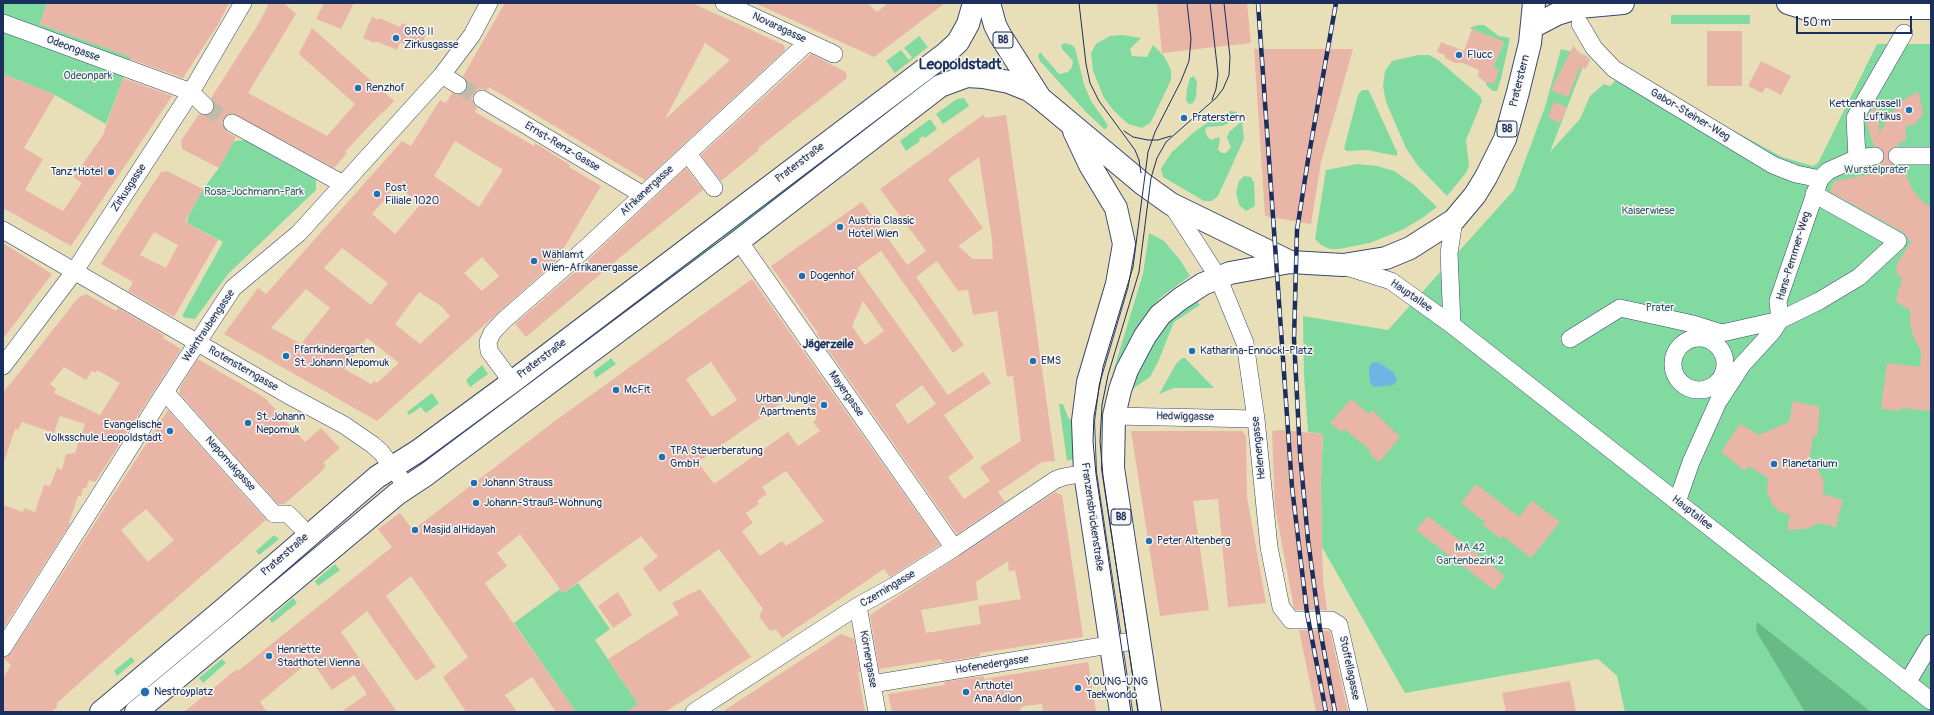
<!DOCTYPE html>
<meta charset="utf-8">
<style>
body{margin:0}
#map{position:relative;width:1934px;height:715px;overflow:hidden;background:#e8dfb9;font-family:Pangolin,sans-serif}
canvas{display:block}
.frame{position:absolute;inset:0;border:4px solid #1b2f5e;pointer-events:none}
.scale{position:absolute;left:1796px;top:16px;width:116px;height:18px;box-sizing:border-box;border:2px solid #1b2f5e;border-top:0;padding-left:5px;font-size:12px;line-height:14px;white-space:nowrap;color:#1b2f5e;-webkit-text-stroke:3px #f6f6f2;paint-order:stroke}
</style>
<div id="map">
<canvas width="1934" height="715"></canvas>
<div class="frame"></div>
<div class="scale">50 m</div>
</div>
<script>
const g = document.querySelector('canvas').getContext('2d');
g.lineJoin = 'round';
function paint(path, color) { g.fillStyle = color; g.fill(path, 'evenodd'); }
const shape = rows => new Path2D(rows.map(r => 'M' + r).join(''));
function stroke(path, color, width, dash) { g.strokeStyle = color; g.lineWidth = width; g.lineCap = dash ? 'butt' : 'round'; g.setLineDash(dash || []); g.stroke(path); }
function drawText(font, color, halo, rows, align = 'center') {
  g.font = font + ' Pangolin,sans-serif'; g.lineWidth = 3; g.setLineDash([]); g.textBaseline = 'middle'; g.strokeStyle = halo; g.fillStyle = color; for (const [text, x, y, turn = 0] of rows) {
    g.save(); g.translate(x, y); g.rotate((+turn || 0) * Math.PI / 180); g.textAlign = isNaN(turn) ? turn : align; if (halo) g.strokeText(text, 0, 0); g.fillText(text, 0, 0); g.restore();
  }
}
paint(shape([
 [3,3,47,3,40,24,131,57,106,124,55,95,3,74],
 [1671,15,1750,15,1750,23,1748,24,1671,24],
 [1478,25,1484,25,1499,36,1510,38,1501,79,1497,91,1493,91,1486,85,1486,83,1504,42,1469,28],
 [1123,35,1141,38,1130,49,1132,56,1147,57,1153,45,1164,56,1171,70,1171,80,1153,118,1150,123,1142,128,1128,124,1114,111,1104,98,1093,71,1091,53,1096,44,1110,36],
 [919,36,928,47,895,73,886,61,901,50,909,60,912,57,904,48],
 [1064,43,1072,45,1075,48,1084,84,1091,101,1108,125,1106,129,1104,129,1086,112,1040,61,1038,56,1040,52,1059,74,1068,72,1072,67,1073,61,1062,49,1061,46],
 [1877,44,1931,44,1931,712,1625,712,1617,676,1598,659,1405,693,1322,547,1321,483,1323,434,1308,432,1304,375,1303,316,1388,330,1514,190,1545,107,1561,49,1587,56,1550,152,1580,119,1590,96,1604,84,1610,86,1625,71,1782,157,1813,166,1818,163],
 [958,55,964,63,963,66,939,76,817,165,740,229,725,240,720,234],
 [1418,55,1429,55,1438,60,1480,96,1482,101,1466,140,1469,166,1466,173,1447,196,1418,166,1406,148,1386,102,1383,86,1385,71,1392,61],
 [1194,76,1197,83,1196,97,1193,103,1189,104,1186,100,1187,89,1190,78],
 [1362,90,1368,90,1370,93,1397,152,1397,156,1367,150,1347,151,1344,149,1358,95],
 [964,98,969,106,943,124,936,114,957,99],
 [1230,111,1237,112,1232,121,1223,126,1207,127,1205,130,1207,136,1211,140,1219,137,1220,140,1218,150,1222,153,1226,153,1231,147,1227,138,1229,132,1242,121,1244,139,1218,196,1212,201,1204,201,1163,177,1161,169,1171,153,1193,133,1211,120],
 [930,119,937,129,925,138,923,136,919,139,920,141,906,151,900,141],
 [246,140,316,178,316,190,228,274,195,319,186,318,182,316,223,242,187,223,188,217,203,189,219,168,234,141],
 [1357,164,1377,166,1394,171,1414,185,1437,207,1422,218,1404,229,1370,243,1339,249,1330,249,1321,245,1315,239,1326,170],
 [1244,176,1251,177,1254,183,1255,206,1246,211,1239,205,1236,192,1239,181],
 [1149,233,1164,241,1180,260,1190,276,1161,297,1145,316,1132,335,1122,356,1113,382,1110,382,1143,274],
 [713,241,716,245,561,363,558,359],
 [1196,300,1200,305,1174,322,1158,362,1150,377,1131,390,1141,360,1169,321],
 [611,358,616,364,596,378,593,372],
 [1182,358,1185,358,1214,388,1174,388,1159,394,1176,364],
 [549,364,553,369,436,458,433,453],
 [482,365,488,374,470,387,466,380],
 [432,393,439,403,426,413,421,407,409,415,407,412],
 [1059,404,1063,404,1068,417,1072,422,1074,459,1067,461],
 [274,535,279,539,259,555,256,551],
 [335,564,340,570,318,586,315,581],
 [578,583,610,629,595,640,638,704,630,712,576,712,514,623,560,589,563,593],
 [293,598,297,603,272,623,269,619],
 [131,657,135,661,117,676,114,671],
 [222,659,226,663,203,683,199,678]
]), '#81dba1');
paint(shape([
 [1757,622,1871,712,1805,712,1756,631]
]), '#68bb87');
paint(shape([
 [1378,362,1394,373,1397,380,1393,385,1374,387,1370,383,1369,368,1372,363]
]), '#6cb5e4');
paint(shape([
 [47,3,229,3,219,23,183,78,130,59,130,57,40,24],
 [269,3,284,3,296,14,248,93,327,136,355,104,299,54,312,28,394,101,383,113,382,112,345,152,347,153,334,168,232,113,227,115,222,124,227,132,236,137,219,168,182,149,181,141,199,114,207,116,212,113,215,104,211,98,259,23],
 [324,3,354,3,341,29,316,19],
 [505,3,692,3,784,45,785,50,645,180,489,87,487,90,482,89,477,90,472,98,474,104,477,108,475,112,534,146,535,143,570,165,569,167,601,186,556,261,377,421,224,334,258,288,266,294,402,141,411,146,440,100,446,103,452,93,458,95,466,91,467,81,463,76],
 [705,43,730,60,665,119],
 [455,141,503,170,479,207,434,176],
 [398,185,420,205,395,234,372,214],
 [342,248,388,283,371,305,324,268],
 [482,257,499,276,482,291,464,273],
 [306,289,330,308,301,344,271,328],
 [419,292,441,306,450,316,420,344,395,324],
 [367,338,399,363,377,383,374,381,371,384,344,369],
 [755,3,867,3,877,12,888,3,945,3,874,57],
 [1157,3,1247,3,1251,43,1162,53],
 [372,17,378,20,379,18,400,27,402,23,426,34,420,49,400,42,397,50,375,41,375,43,363,38],
 [1472,29,1504,42,1493,67,1499,69,1495,83,1486,83,1478,76,1479,70,1463,63,1454,63,1444,57,1445,55,1437,52,1441,42,1464,51],
 [1707,31,1742,31,1742,86,1707,86],
 [1573,46,1581,54,1590,59,1586,69,1581,67,1579,70,1568,97,1551,90],
 [1254,49,1353,49,1321,162,1311,224,1265,216],
 [811,54,846,72,847,78,758,148,759,150,721,181,701,155],
 [1761,61,1791,76,1781,95,1766,87,1762,93,1748,86],
 [3,74,55,95,24,148,43,159,25,190,63,211,82,183,74,177,103,135,123,78,172,96,71,246,3,208],
 [1918,91,1923,112,1921,117,1914,125,1906,126,1906,140,1899,143,1898,146,1892,148,1887,156,1892,164,1897,166,1897,170,1906,174,1911,187,1919,198,1931,208,1931,411,1901,408,1900,411,1881,409,1887,363,1920,367,1921,351,1913,336,1910,323,1910,310,1898,303,1896,299,1902,279,1896,272,1897,263,1911,242,1903,232,1830,192,1833,183,1835,181,1873,174,1874,166,1881,164,1884,160,1883,150,1874,146,1867,124,1867,118,1872,109,1879,109,1879,133,1899,103],
 [1554,102,1567,107,1560,123,1548,117],
 [983,115,986,118,1006,115,1055,461,1042,462,998,492,1005,502,957,534,817,334,818,333,771,266,862,202,907,265,926,251,880,189],
 [979,157,992,240,993,259,973,259,958,246,983,228,948,179],
 [881,251,953,353,964,345,916,277,937,261,958,291,968,290,973,315,997,311,1007,377,1013,376,1021,441,980,467,990,481,964,499,948,477,974,458,944,415,991,383,983,372,948,395,857,268],
 [863,301,884,331,865,345,852,326],
 [922,385,936,404,908,424,895,405],
 [686,168,703,190,629,250,526,337,515,324,582,266],
 [167,171,203,189,185,222,218,240,174,317,128,291,133,282,101,264,161,172],
 [154,232,178,245,166,268,140,255],
 [3,243,52,274,3,339],
 [752,279,940,545,890,577,884,569,782,638,776,629,770,631,759,616,763,609,719,549,659,592,643,568,658,557,641,536,563,593,520,534,497,553,507,566,485,583,576,712,556,712,532,677,505,695,517,712,466,712,443,677,468,657,411,576,386,596,436,667,416,681,367,611,341,632,397,712,341,712,367,694,354,675,332,690,311,660,260,702,267,712,184,712,237,669,238,671,392,547,378,529,400,513,413,530,555,421],
 [711,362,737,400,712,417,686,379],
 [798,391,817,419,813,422,820,431,798,446,788,432,714,484,698,462],
 [786,471,824,521,786,546,782,541,760,556,742,531,753,523,746,513,759,504,757,501,767,494,762,487],
 [86,294,116,311,118,308,164,335,163,338,181,349,95,482,89,480,86,488,83,488,81,496,78,496,69,523,70,524,3,629,3,505,23,512,24,508,35,512,44,485,50,486,57,468,62,470,66,454,75,453,85,424,60,416,54,433,22,422,18,430,15,429,5,459,3,459,3,393,78,298],
 [64,367,86,380,92,371,96,373,97,370,120,383,100,415,54,393,56,389,50,384],
 [198,359,265,398,305,442,321,428,340,448,323,463,326,466,319,474,284,504,278,504,179,393,181,390,179,389],
 [1351,399,1369,414,1372,410,1400,437,1379,462,1369,453,1370,450,1344,429,1341,432,1330,423],
 [1793,401,1820,407,1817,437,1813,436,1809,462,1816,467,1822,477,1824,485,1823,494,1843,500,1836,527,1819,523,1806,529,1787,530,1790,515,1780,512,1772,504,1767,491,1768,478,1749,466,1745,471,1721,452,1740,424,1759,435,1789,422],
 [168,410,266,520,96,668,56,704,58,706,51,712,3,712,3,678,11,665,3,658,11,653],
 [146,509,174,540,148,562,121,530],
 [1280,430,1323,434,1321,483,1322,547,1323,579,1327,610,1296,610,1294,608,1275,507,1272,431],
 [1131,431,1242,431,1246,436,1247,497,1266,603,1228,607,1218,499,1193,501,1209,610,1160,616],
 [1476,484,1519,517,1532,501,1560,522,1531,558,1503,536,1501,539,1483,525,1485,522,1461,503],
 [1055,492,1062,495,1083,637,980,653,980,656,942,662,941,659,879,669,870,615],
 [1008,561,1009,572,1015,570,1021,599,978,606,981,624,926,633,921,610,978,600,976,582],
 [1428,516,1505,576,1494,590,1416,530],
 [700,589,751,657,665,712,626,712,638,704,608,659,679,614,672,603],
 [618,592,632,615,613,628,598,606],
 [1299,630,1330,631,1348,712,1316,712],
 [841,634,854,639,860,672,858,672,865,712,722,712],
 [1088,662,1096,711,1043,712,1042,704,1023,706,1018,712,892,712,888,694,945,685,944,682,984,676,984,679],
 [1570,681,1576,712,1506,712,1502,693]
]), '#e9b5a6');
stroke(shape([
 [458,85,482,99],
 [205,106,232,123]
]), '#bfbca7', 17, [17, 8]);
const street = shape([
 [724,3,834,54],
 [3,23,191,92,205,106],
 [1580,24,1594,48,1614,69,1773,165,1796,174,1820,179],
 [442,75,458,85],
 [482,99,643,195],
 [232,123,343,184],
 [688,154,714,188],
 [1897,156,1931,156],
 [1857,158,1855,118,1904,33],
 [1171,204,1218,277,1245,343,1256,419,1269,547,1281,607,1291,620,1331,620,1339,625,1359,712],
 [3,230,288,395,344,425,373,445,381,452,407,487],
 [739,241,954,548],
 [1343,266,1391,281,1452,325,1931,701],
 [1780,320,1778,301,1820,179,1828,171,1857,158,1875,156],
 [1452,325,1449,253,1454,220],
 '1673 364a26 26 0 1 1 52 0a26 26 0 1 1-52 0Z',
 [1570,339,1620,308,1693,324,1722,333,1780,320,1819,301,1859,277,1898,241,1814,194],
 [3,366,74,272,191,92,243,3],
 [512,382,489,351,488,342,492,333,503,321,575,258,808,42],
 [165,392,274,514,288,514,300,526],
 [1114,416,1256,419],
 [1677,502,1691,462,1718,402,1742,365,1773,331,1780,320],
 [858,606,877,712],
 [3,648,165,392,233,288,299,233,442,75,472,35,489,3],
 [1907,683,1931,643],
 [872,684,1139,640],
 [694,712,858,606,894,586,954,548,1055,480,1063,477,1085,473]
]);
const secondary = shape([
 [1788,3,1804,8,1931,8],
 [1532,27,1557,14,1579,7,1623,3],
 [101,712,224,609,377,477,418,451,512,382,945,54,958,42,968,24,974,3],
 [136,712,397,494,427,474,739,241,940,86,967,76,983,77,1009,82,1029,90,1040,98]
]);
const primary = shape([
 [989,3,995,25,1000,35,1040,98,1143,184,1171,204,1290,262,1343,265,1386,258,1410,248,1454,220,1475,195,1486,177,1505,139,1518,92,1530,43,1534,3],
 [1074,131,1090,165,1116,208,1124,244,1117,284,1088,382,1083,421,1085,473,1121,712],
 [1150,712,1113,468,1114,416,1120,390,1127,370,1145,336,1160,315,1180,299,1203,284,1230,273,1290,262]
]);
stroke(street, '#3a496c', 18);
stroke(secondary, '#3a496c', 24);
stroke(primary, '#3a496c', 24);
stroke(street, '#fff', 17);
stroke(secondary, '#fff', 22);
stroke(primary, '#fff', 22);
stroke(shape([
 [1079,3,1086,64,1090,83,1099,101,1135,150,1139,160,1141,173],
 [1210,3,1218,74,1216,89,1212,100],
 [1124,131,1133,137,1148,140,1158,140,1171,136],
 [1131,712,1096,474,1093,441,1094,416,1103,367,1133,267,1148,152,1155,132,1181,81,1189,61,1191,39,1187,3],
 [1138,712,1103,476,1100,441,1102,405,1108,375,1139,272,1151,178,1157,158,1166,142,1216,98,1223,89,1229,75,1230,57,1224,3]
]), '#1b2f5e', 1);
const rail = shape([
 [1258,3,1292,487,1307,613,1326,712],
 [1335,712,1320,629,1308,540,1300,453,1294,339,1297,230,1308,160,1336,3]
]);
stroke(rail, '#1b2f5e', 4.5);
stroke(rail, '#f6f6f2', 3, [9]);
for (const [x, y, r, color] of [
 [396,38,4,"#1f6fb2"],
 [1459,55,4,"#1f6fb2"],
 [358,88,4,"#1f6fb2"],
 [1909,110,4,"#1f6fb2"],
 [1184,118,4,"#1f6fb2"],
 [111,172,4,"#1f6fb2"],
 [377,194,4,"#1f6fb2"],
 [840,227,4,"#1f6fb2"],
 [534,261,4,"#1f6fb2"],
 [802,276,4,"#1f6fb2"],
 [1192,351,4,"#1f6fb2"],
 [286,356,4,"#1f6fb2"],
 [1033,361,4,"#1f6fb2"],
 [616,390,4,"#1f6fb2"],
 [824,405,4,"#1f6fb2"],
 [248,423,4,"#1f6fb2"],
 [170,431,4,"#1f6fb2"],
 [662,457,4,"#1f6fb2"],
 [1774,464,4,"#1f6fb2"],
 [474,483,4,"#1f6fb2"],
 [476,503,4,"#1f6fb2"],
 [415,530,4,"#1f6fb2"],
 [1149,541,4,"#1f6fb2"],
 [269,656,4,"#1f6fb2"],
 [1078,688,4,"#1f6fb2"],
 [145,692,5,"#1f6fb2"],
 [966,692,4,"#1f6fb2"]
]) { const dot = new Path2D(); dot.arc(x, y, r, 0, 2 * Math.PI); g.fillStyle = color; g.fill(dot); stroke(dot, '#f6f6f2', 1.5); }
for (const [x, y, w] of [
 [1003,40,20],
 [1507,129,20],
 [1121,517,20]
]) { const box = new Path2D(); box.roundRect(x - w / 2, y - 8, w, 16, 3); g.fillStyle = '#f6f6f2'; g.fill(box); stroke(box, '#1b2f5e', 1); }
drawText('bold 10px', '#1b2f5e', null, [
 ["B8",1003,40],
 ["B8",1507,129],
 ["B8",1121,517]
]);
drawText('11px', '#1b2f5e', '#f6f6f2', [
 ["Novaragasse",779,28,25],
 ["Odeongasse",73,49,20],
 ["Praterstern",1520,81,-76],
 ["Gabor-Steiner-Weg",1690,115,31],
 ["Ernst-Renz-Gasse",562,147,31],
 ["Praterstraße",800,163,-37],
 ["Zirkusgasse",129,188,-57],
 ["Afrikanergasse",647,191,-43],
 ["Hans-Pemmer-Weg",1794,256,-73],
 ["Hauptallee",1411,296,35],
 ["Weintraubengasse",209,326,-56],
 ["Praterstraße",542,359,-37],
 ["Rotensterngasse",243,369,30],
 ["Mayergasse",846,394,55],
 ["Hedwiggasse",1185,417,1],
 ["Helenengasse",1259,448,-96],
 ["Nepomukgasse",230,464,48],
 ["Hauptallee",1692,513,38],
 ["Franzensbrückenstraße",1092,517,82],
 ["Praterstraße",285,555,-41],
 ["Czerningasse",888,589,-31],
 ["Körnergasse",868,659,80],
 ["Hofenedergasse",992,665,-9],
 ["Stoffellagasse",1349,668,78]
]);
drawText('11px', '#1b2f5e', '#f6f6f2', [
 ["GRG II",404,32],
 ["Zirkusgasse",404,45],
 ["Flucc",1467,55],
 ["Renzhof",366,88],
 ["Kettenkarussell",1901,104,"right"],
 ["Luftikus",1901,117,"right"],
 ["Praterstern",1192,118],
 ["Tanz*Hotel",103,172,"right"],
 ["Post",385,188],
 ["Filiale 1020",385,201],
 ["Austria Classic",848,221],
 ["Hotel Wien",848,234],
 ["Wählamt",542,255],
 ["Wien-Afrikanergasse",542,268],
 ["Dogenhof",810,276],
 ["Pfarrkindergarten",294,350],
 ["St. Johann Nepomuk",294,363],
 ["Katharina-Ennöckl-Platz",1200,351],
 ["EMS",1041,361],
 ["McFit",624,390],
 ["Urban Jungle",816,399,"right"],
 ["Apartments",816,412,"right"],
 ["St. Johann",256,417],
 ["Nepomuk",256,430],
 ["Evangelische",162,425,"right"],
 ["Volksschule Leopoldstadt",162,438,"right"],
 ["TPA Steuerberatung",670,451],
 ["GmbH",670,464],
 ["Planetarium",1782,464],
 ["Johann Strauss",482,483],
 ["Johann-Strauß-Wohnung",484,503],
 ["Masjid alHidayah",423,530],
 ["Peter Altenberg",1157,541],
 ["Henriette",277,650],
 ["Stadthotel Vienna",277,663],
 ["YOUNG-UNG",1086,682],
 ["Taekwondo",1086,695],
 ["Arthotel",974,686],
 ["Ana Adlon",974,699],
 ["Nestroyplatz",154,692]
], 'left');
drawText('11px', '#345a6f', '#f6f6f2', [
 ["Odeonpark",88,76],
 ["Wurstelprater",1876,170],
 ["Rosa-Jochmann-Park",254,192],
 ["Kaiserwiese",1648,211],
 ["Prater",1660,308],
 ["MA 42",1470,548],
 ["Gartenbezirk 2",1470,561]
]);
drawText('bold 12px', '#1b2f5e', '#f6f6f2', [
 ["Jägerzeile",828,345]
]);
drawText('bold 15px', '#1b2f5e', '#f6f6f2', [
 ["Leopoldstadt",960,65]
]);
</script>
